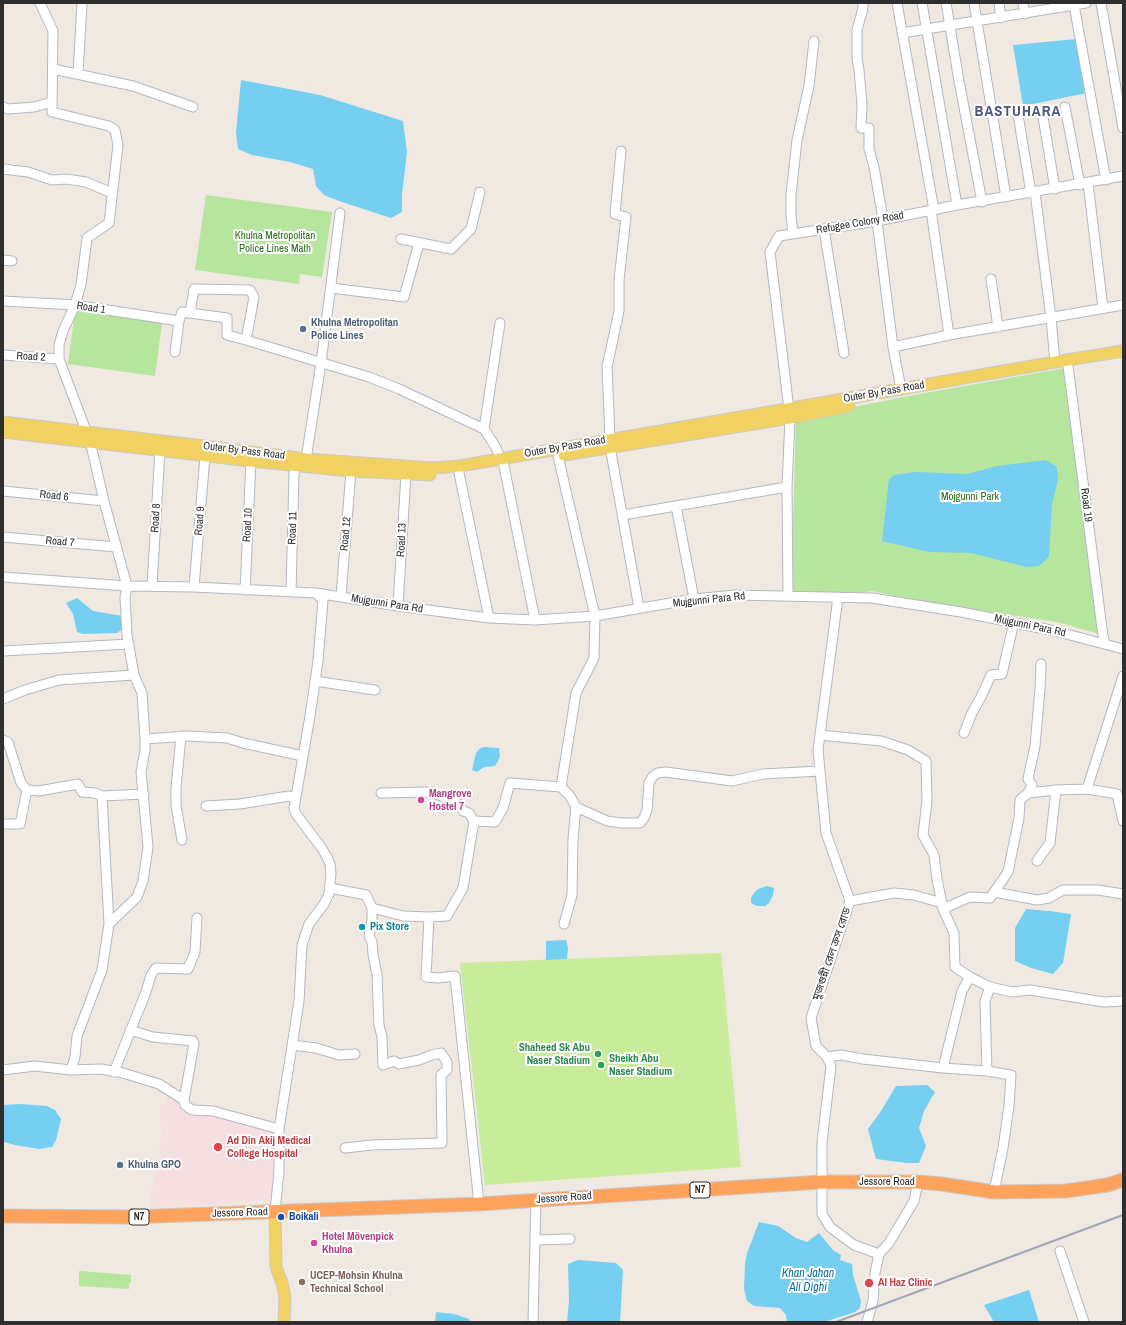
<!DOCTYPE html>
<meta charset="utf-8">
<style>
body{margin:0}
#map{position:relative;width:1126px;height:1325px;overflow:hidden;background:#efe9e1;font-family:"Archivo Narrow",sans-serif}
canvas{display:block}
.frame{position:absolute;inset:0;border:4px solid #2e2e2e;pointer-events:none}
</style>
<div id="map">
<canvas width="1126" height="1325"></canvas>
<div class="frame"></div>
</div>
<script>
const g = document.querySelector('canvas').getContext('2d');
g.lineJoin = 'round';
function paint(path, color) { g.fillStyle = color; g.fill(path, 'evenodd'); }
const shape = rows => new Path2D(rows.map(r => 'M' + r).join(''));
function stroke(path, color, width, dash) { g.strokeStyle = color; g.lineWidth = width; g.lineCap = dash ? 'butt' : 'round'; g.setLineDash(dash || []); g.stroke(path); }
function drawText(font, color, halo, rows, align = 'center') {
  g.font = font + ' "Archivo Narrow","Noto Sans Bengali",sans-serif'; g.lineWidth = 4; g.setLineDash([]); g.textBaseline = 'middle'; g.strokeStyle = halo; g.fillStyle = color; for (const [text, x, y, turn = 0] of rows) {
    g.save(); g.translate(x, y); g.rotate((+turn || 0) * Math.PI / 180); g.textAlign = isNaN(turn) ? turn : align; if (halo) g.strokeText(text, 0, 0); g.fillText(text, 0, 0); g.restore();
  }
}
paint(shape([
 [170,1088,183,1092,187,1101,276,1122,276,1170,273,1200,149,1208,149,1199,155,1179,159,1159,161,1135,160,1103,166,1104]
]), '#f5dfe0');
paint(shape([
 [206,195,332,212,322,277,300,274,299,284,195,270],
 [75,311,162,323,155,376,68,364],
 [1065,368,1099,634,1057,622,924,602,872,591,838,596,791,593,796,419,903,397],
 [79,1271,131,1275,131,1283,129,1282,129,1289,79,1286]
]), '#b6e59e');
paint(shape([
 [721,953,741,1167,485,1185,460,963]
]), '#c9ec9a');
paint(shape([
 [1076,39,1087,93,1023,106,1013,45],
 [241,80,320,95,403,121,407,152,402,194,402,212,391,218,339,201,324,195,316,186,313,169,290,162,252,155,238,149,236,132],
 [1046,460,1057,467,1058,480,1052,504,1049,557,1039,566,1026,567,971,553,929,552,882,541,889,479,894,475,915,472,967,474,997,466],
 [77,598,93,611,122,616,124,628,117,633,83,634,77,632,73,614,66,603],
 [484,747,499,748,500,757,495,766,484,767,477,772,472,770,476,753,479,749],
 [767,886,774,888,773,895,769,903,765,906,757,906,751,903,751,898,754,893,758,889],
 [1026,909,1049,911,1071,914,1063,963,1053,974,1031,968,1015,961,1015,928],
 [566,940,568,948,567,959,546,960,546,941],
 [927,1085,935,1092,924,1111,919,1128,926,1146,919,1163,907,1163,876,1159,868,1129,881,1111,896,1086],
 [21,1104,47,1106,55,1110,61,1119,56,1140,52,1147,39,1149,15,1145,4,1142,3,1105],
 [759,1222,778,1226,796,1238,807,1242,819,1233,833,1250,841,1255,840,1260,852,1264,853,1275,861,1301,860,1308,855,1312,824,1322,787,1322,786,1315,780,1308,754,1306,747,1301,744,1289,745,1264,747,1253],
 [578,1260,616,1263,623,1270,620,1322,567,1322,569,1301,568,1264],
 [1029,1290,1039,1322,994,1322,984,1305],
 [436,1312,454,1314,469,1319,470,1322,435,1322]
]), '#75cff0');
const minor = shape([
 [40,3,53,31,52,112,109,126,115,130,118,145,109,223,87,238,81,285,75,305,63,331,59,345,59,359,90,441,104,501,127,586,125,597,127,635,134,675,142,693,145,739,145,750,141,772,148,847,143,881,137,897,109,924,102,970,77,1036,75,1057,71,1070],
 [863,3,863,8,857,30,857,58,859,70,862,104,861,128,869,128,869,149,874,167,883,219],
 [897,3,934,210],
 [922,3,957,205],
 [946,3,959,81,982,202],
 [974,3,1006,197],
 [999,3,1001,18],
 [1023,3,1025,14],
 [1101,3,1123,128],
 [1074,5,1106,180],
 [902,33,1086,3],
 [53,69,133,86,193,107],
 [78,74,82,3],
 [3,107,8,109,34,107,52,102],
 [1065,107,1080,185],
 [1042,111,1055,189],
 [1018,115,1031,193],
 [3,169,28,172,52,180,66,179,86,182,112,193],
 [1088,183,1103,308],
 [1035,192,1051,318,1055,362],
 [931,210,949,335],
 [877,221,893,347,901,389],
 [824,229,844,353],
 [793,234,791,215,791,195,797,140,809,86,814,41],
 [401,239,451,249,471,229,480,192],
 [3,260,12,261],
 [991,279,998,327],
 [331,288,404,297,419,243],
 [3,301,75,305,179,321],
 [190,313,194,289,250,290,254,297,246,340,369,377,399,389,484,429],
 [500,323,484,429,495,446,504,466,535,620],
 [893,347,949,335,1123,305],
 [175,352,179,321,182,312,227,318,227,335,246,340],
 [3,355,59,359],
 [1068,366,1103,636,1105,643],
 [610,439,607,367,619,311,619,280,626,217,615,214,621,151],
 [610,447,639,608],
 [306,459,321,363,340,213],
 [459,473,489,618],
 [3,491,104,501],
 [676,506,694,599],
 [623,515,787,487],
 [3,537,116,547],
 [3,577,127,586,194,587,316,593,398,606,489,618,535,620,595,616,694,599,735,595,872,598,961,612,1055,631,1123,649],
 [152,586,160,450],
 [194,587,205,456],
 [245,590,251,461],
 [291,591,294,473,297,465],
 [341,596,351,471],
 [788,596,787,487,790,418,770,252,779,236,877,221,957,205,1123,176],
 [838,597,818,750,826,833,850,901,811,1018,816,1046,827,1057,831,1066,822,1142,822,1214,830,1227,854,1245,879,1254],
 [398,606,406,474],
 [3,651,129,644],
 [315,681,375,690],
 [3,699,25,690,59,680,134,675],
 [964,733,972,713,981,697,991,675,1002,674,1014,622],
 [820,735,881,741,908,750,926,761,927,801,923,835,934,855,937,879,943,909,954,933,955,967,970,977,990,987,1012,992,1030,990,1104,1002,1123,1001],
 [181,736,176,788,176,806,182,840],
 [145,739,188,736,227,738,243,743,303,756],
 [3,740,8,742,21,783,27,790,39,791,78,784,82,792,95,793,102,796,144,794],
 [561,787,570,796,576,807,573,839,572,895,564,924],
 [1087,789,1117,794,1123,821],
 [381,793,427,792,442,796,448,800,459,804,463,811,469,813,474,821],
 [1028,793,1056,790,1087,789,1123,676],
 [102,796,109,924],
 [206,806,240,804,289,796,295,799],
 [576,807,607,821,621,823,640,823,644,818,647,810,649,783,653,776,658,773,666,772,732,781,763,774,820,771],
 [3,824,20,824,27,790],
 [1037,861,1050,843,1056,790],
 [330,888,366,895,372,908],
 [994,892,1037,900,1049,898,1063,890,1098,890,1123,894],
 [850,901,894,893,914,895,942,903],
 [943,909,970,897,990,898,1008,872,1019,818,1020,800,1028,793,1032,785,1028,779,1035,746,1040,689,1041,664],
 [970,977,962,991,943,1068,987,1071,1011,1075,1009,1106,1003,1148,994,1192],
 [130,1030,153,1037,193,1041,194,1044,184,1100],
 [292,1045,316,1048,339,1055,355,1054],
 [827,1057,841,1055,863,1059,943,1068],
 [3,1070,35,1066,71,1070,101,1069,123,1073,159,1084,184,1100,185,1105,192,1110,213,1111,279,1129],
 [987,1071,985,1001,990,987],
 [114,1072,146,992,151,975,156,968,188,969,195,952,197,918],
 [345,1148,372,1145,442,1143,441,1075,447,1070,447,1062,441,1053,432,1055,419,1060,399,1064,394,1061,383,1065,382,1037,379,1025,377,975,373,954,372,942,369,936,372,920,372,908,403,916,429,917],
 [536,1200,535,1240,570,1239],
 [479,1204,455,976,438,978,426,977,429,917,447,916,463,888,474,821,495,822,503,808,510,783,561,787,576,693,594,658,595,616,558,456],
 [275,1211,279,1171,279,1129,299,1001,302,945,309,924,324,904,329,894,330,884,331,873,330,864,327,857,321,847,296,814,294,808,310,716,318,661,323,600,316,593],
 [1060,1251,1084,1322],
 [533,1322,535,1240],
 [867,1322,873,1301,875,1273,879,1254,889,1243,914,1201,918,1182]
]);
const major = shape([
 [3,422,212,447,306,459,432,468,460,466,1067,360,1123,351],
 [3,432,251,461,351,471,430,475],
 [564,455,790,418,849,406],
 [275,1211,276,1267,282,1283,285,1297,284,1322]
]);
const highway = shape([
 [3,1216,131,1217,479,1204,822,1182,918,1182,942,1184,994,1192,1066,1191,1107,1185,1123,1180]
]);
stroke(minor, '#b4b7c1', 11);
stroke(major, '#c9c9c9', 13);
stroke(highway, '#c9c9c9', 15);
stroke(minor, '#fff', 9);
stroke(major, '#f2d163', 11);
stroke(highway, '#ffa35c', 13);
stroke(shape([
 [836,1322,1123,1215]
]), '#a3a6b8', 2);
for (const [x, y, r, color] of [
 [303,329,4,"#5c6f8a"],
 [421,800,4,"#d1479c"],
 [362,927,4,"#0f9aa8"],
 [598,1054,4,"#2e9e5b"],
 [601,1065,4,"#2e9e5b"],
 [218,1147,5,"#e0444e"],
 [120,1165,4,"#5c6f8a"],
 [281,1217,4,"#1a4fb4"],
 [314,1243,4,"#d1479c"],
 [302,1282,4,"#8d6e63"],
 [869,1283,5,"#e0444e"]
]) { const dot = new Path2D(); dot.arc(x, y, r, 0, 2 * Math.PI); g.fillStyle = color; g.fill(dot); stroke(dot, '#fff', 1.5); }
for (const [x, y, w] of [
 [700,1190,20],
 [139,1217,20]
]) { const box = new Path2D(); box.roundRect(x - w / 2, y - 8, w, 16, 3); g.fillStyle = '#fff'; g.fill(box); stroke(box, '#2e2e2e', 1); }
drawText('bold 10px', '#2e2e2e', null, [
 ["N7",700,1190],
 ["N7",139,1217]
]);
drawText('11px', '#2e2e2e', '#fff', [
 ["Refugee Colony Road",860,223,-10],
 ["Road 1",91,308,9],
 ["Road 2",31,357,3],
 ["Outer By Pass Road",884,392,-10],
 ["Outer By Pass Road",565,447,-10],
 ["Outer By Pass Road",244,451,7],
 ["Road 6",54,496,6],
 ["Road 19",1086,505,83],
 ["Road 8",156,518,-86],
 ["Road 9",200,521,-85],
 ["Road 10",248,525,-87],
 ["Road 11",293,528,-88],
 ["Road 12",346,534,-85],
 ["Road 13",402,540,-87],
 ["Road 7",60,542,5],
 ["Mujgunni Para Rd",709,600,-6],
 ["Mujgunni Para Rd",387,604,9],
 ["Mujgunni Para Rd",1030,626,12],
 ["মুজগুন্নী রেল ক্রস রোড",832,954,-71],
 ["Jessore Road",887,1182],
 ["Jessore Road",564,1198,-4],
 ["Jessore Road",240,1213,-2]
]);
drawText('11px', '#2c6e1b', '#fff', [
 ["Khulna Metropolitan",275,236],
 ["Police Lines Math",275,249],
 ["Mojgunni Park",970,497]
]);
drawText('bold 11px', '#4e5e75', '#fff', [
 ["Khulna Metropolitan",311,323],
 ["Police Lines",311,336],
 ["Khulna GPO",128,1165]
], 'left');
drawText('bold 11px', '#b23c85', '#fff', [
 ["Mangrove",429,794],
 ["Hostel 7",429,807],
 ["Hotel Mövenpick",322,1237],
 ["Khulna",322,1250]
], 'left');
drawText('bold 11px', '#0d838f', '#fff', [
 ["Pix Store",370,927]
], 'left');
drawText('bold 11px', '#27864d', '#fff', [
 ["Shaheed Sk Abu",590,1048],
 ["Naser Stadium",590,1061],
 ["Sheikh Abu",609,1059,"left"],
 ["Naser Stadium",609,1072,"left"]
], 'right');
drawText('bold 11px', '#be3a42', '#fff', [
 ["Ad Din Akij Medical",227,1141],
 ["College Hospital",227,1154],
 ["Al Haz Clinic",878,1283]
], 'left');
drawText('bold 11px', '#164399', '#fff', [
 ["Boikali",289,1217]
], 'left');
drawText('bold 11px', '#785e54', '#fff', [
 ["UCEP-Mohsin Khulna",310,1276],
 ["Technical School",310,1289]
], 'left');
drawText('italic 12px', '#0d6fa3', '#fff', [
 ["Khan Jahan",808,1274],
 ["Ali Dighi",808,1288]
]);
g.letterSpacing = '1px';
drawText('bold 15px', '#4d5680', '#fff', [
 ["BASTUHARA",1018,112]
]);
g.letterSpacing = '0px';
</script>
